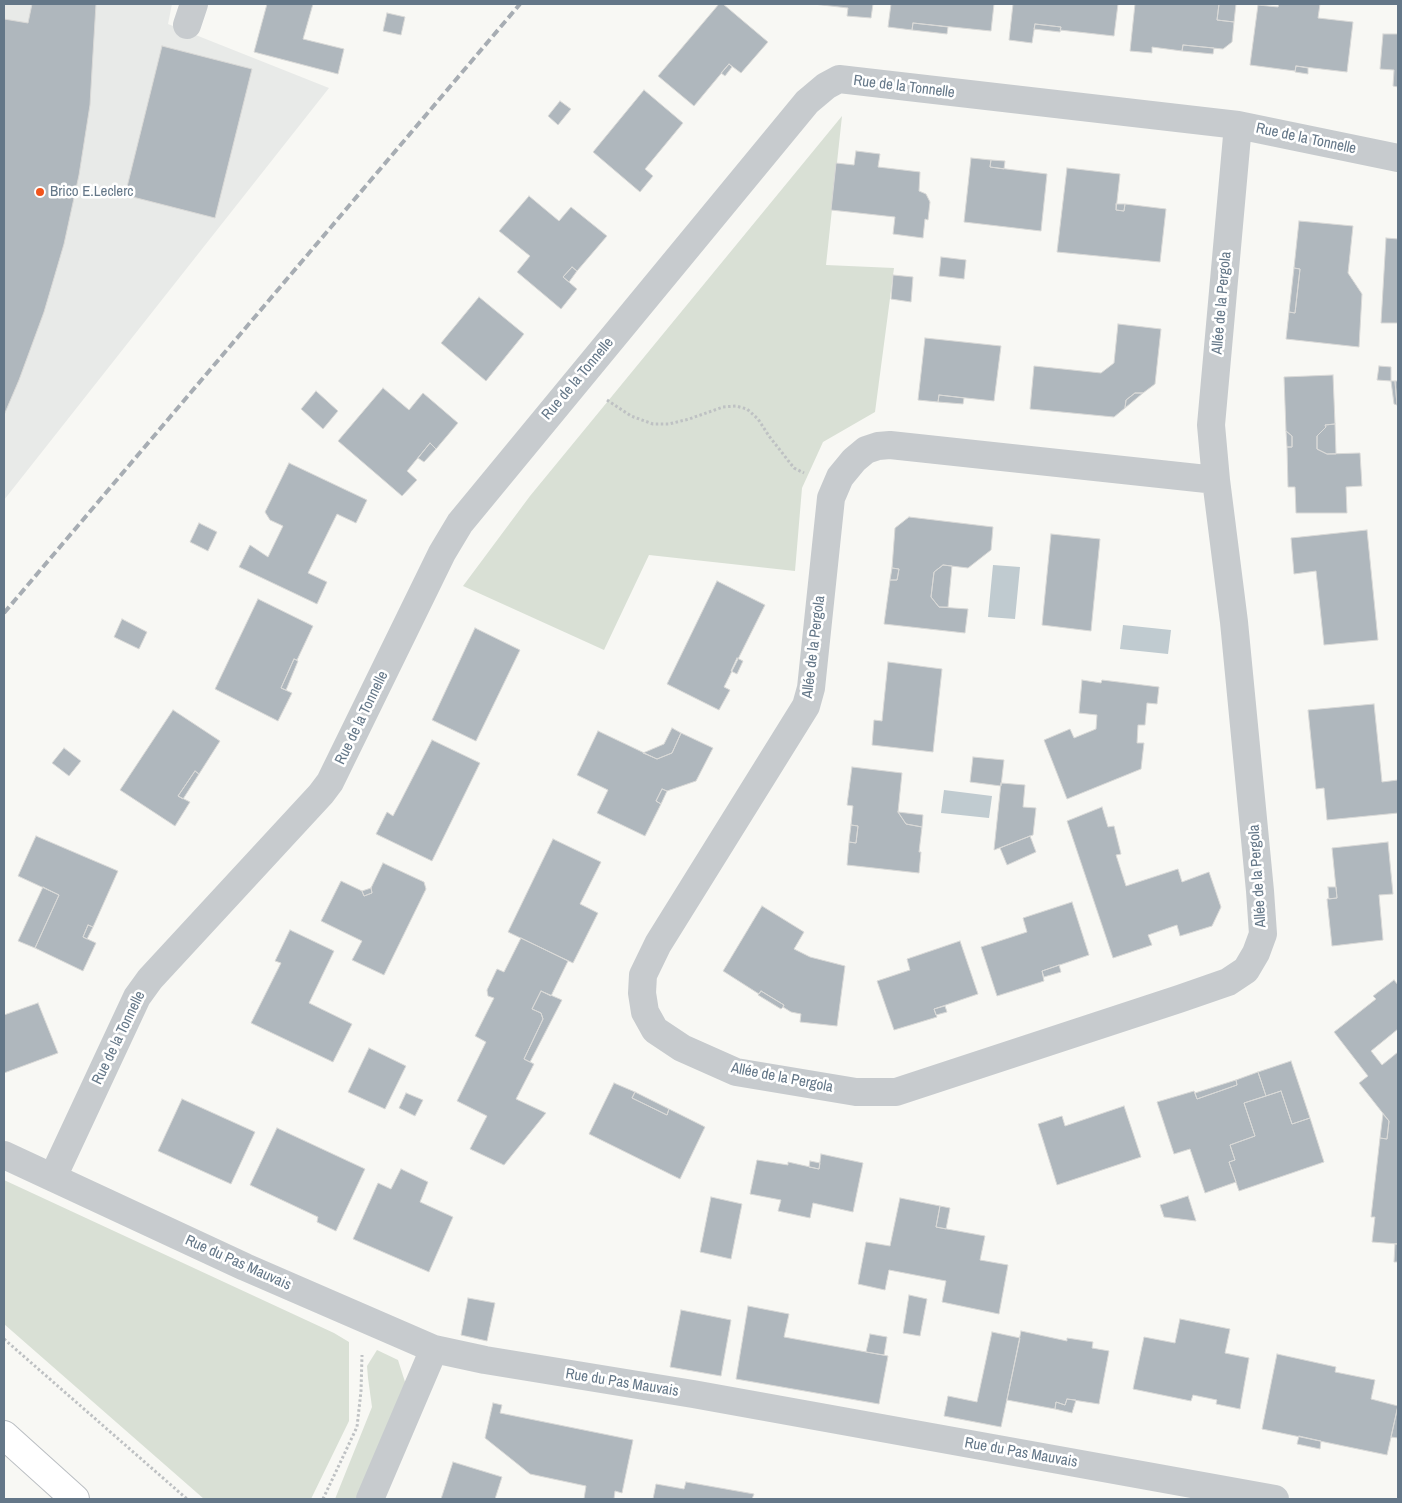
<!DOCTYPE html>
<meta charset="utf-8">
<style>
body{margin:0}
#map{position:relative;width:1402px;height:1503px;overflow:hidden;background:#f8f8f4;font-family:"Archivo Narrow",sans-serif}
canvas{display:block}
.frame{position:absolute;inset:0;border:5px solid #647788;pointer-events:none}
</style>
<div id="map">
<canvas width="1402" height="1503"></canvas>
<div class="frame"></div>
</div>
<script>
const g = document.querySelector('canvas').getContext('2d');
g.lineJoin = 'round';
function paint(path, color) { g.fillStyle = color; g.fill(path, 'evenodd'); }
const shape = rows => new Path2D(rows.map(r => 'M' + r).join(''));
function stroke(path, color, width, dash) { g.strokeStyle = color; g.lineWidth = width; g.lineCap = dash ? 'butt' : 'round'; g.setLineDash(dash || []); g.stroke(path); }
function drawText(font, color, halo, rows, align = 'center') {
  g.font = font + ' "Archivo Narrow",sans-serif'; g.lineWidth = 5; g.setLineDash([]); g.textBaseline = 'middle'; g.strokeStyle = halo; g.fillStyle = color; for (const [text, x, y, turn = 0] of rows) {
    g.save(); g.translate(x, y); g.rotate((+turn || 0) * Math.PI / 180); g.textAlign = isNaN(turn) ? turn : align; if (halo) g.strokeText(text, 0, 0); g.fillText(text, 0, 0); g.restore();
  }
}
paint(shape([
 [4,4,172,4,168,24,329,88,4,500]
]), '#e8eae8');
paint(shape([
 [842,116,826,265,894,268,875,412,823,442,802,488,795,571,649,555,604,650,463,586,530,496],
 [4,1180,334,1333,349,1342,349,1421,311,1499,204,1499,4,1324],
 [377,1350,398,1360,406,1385,356,1499,335,1499,372,1407,368,1378,367,1366]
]), '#d9e0d5');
paint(shape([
 [993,565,1020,567,1015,619,988,617],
 [1123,625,1171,630,1168,654,1120,649],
 [944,790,992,796,989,818,941,813]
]), '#c0cbd0');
const building = shape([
 [32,4,96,4,92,70,90,105,79,175,64,244,44,312,19,380,4,415,4,19,28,23,32,4],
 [267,4,313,4,303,39,344,49,338,74,254,52,267,4],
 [719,4,723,4,768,42,741,73,729,64,694,106,658,76,719,4],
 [813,4,873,4,871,18,847,16,848,8,813,4],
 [891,4,994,4,991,31,913,23,912,30,888,27,891,4],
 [1013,4,1118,4,1114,36,1060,30,1061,27,1035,24,1032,43,1009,40,1013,4],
 [1135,4,1219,4,1217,20,1234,22,1232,42,1223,49,1183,45,1182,51,1152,47,1152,53,1130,51,1135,4],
 [1219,4,1236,4,1234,22,1217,20,1219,4],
 [1279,4,1320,4,1318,18,1353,22,1347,72,1296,66,1295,71,1250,65,1258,5,1278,7,1279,4],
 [387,13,405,17,401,35,383,31,387,13],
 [913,23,948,27,947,34,912,30,913,23],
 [1035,24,1061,27,1060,32,1034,29,1035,24],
 [1383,34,1398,34,1398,87,1393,86,1394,70,1380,69,1383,34],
 [1183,45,1214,48,1213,54,1182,51,1183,45],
 [162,46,252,69,215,218,125,195,162,46],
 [729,64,732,67,725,76,721,73,729,64],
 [1296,66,1308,68,1308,74,1295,72,1296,66],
 [644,90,683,123,645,169,653,176,640,192,593,152,644,90],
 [560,101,571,109,558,125,548,116,560,101],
 [856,151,880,154,878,167,920,172,919,191,926,194,930,202,928,220,925,219,923,238,893,234,895,217,831,210,836,163,854,165,856,151],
 [971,158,991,160,990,167,1047,174,1041,231,964,222,971,158],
 [991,160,1005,161,1004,169,990,167,991,160],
 [1067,168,1120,174,1116,210,1124,211,1125,204,1166,209,1160,262,1057,252,1067,168],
 [529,196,559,221,571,207,607,236,577,271,572,267,563,277,577,289,561,309,517,272,530,256,499,231,529,196],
 [1116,204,1125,204,1124,211,1116,210,1116,204],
 [1299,221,1353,226,1348,273,1362,294,1359,347,1286,339,1289,312,1295,313,1300,269,1294,268,1299,221],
 [1386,238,1398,239,1398,323,1381,323,1386,238],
 [941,257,966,260,964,279,939,276,941,257],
 [572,267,577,271,569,282,563,277,572,267],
 [1294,268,1300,269,1295,313,1289,312,1294,268],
 [893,275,913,277,911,302,891,299,893,275],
 [479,297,524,334,486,381,441,343,479,297],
 [1118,324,1161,329,1155,384,1143,393,1135,393,1126,400,1125,408,1114,417,1030,409,1034,366,1101,373,1114,363,1118,324],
 [925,338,1001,346,994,401,939,395,938,402,918,400,925,338],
 [1379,366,1391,367,1391,381,1377,380,1379,366],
 [1333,375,1335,424,1325,425,1326,427,1317,436,1317,449,1327,454,1360,453,1362,486,1346,487,1347,513,1296,513,1295,487,1288,487,1287,447,1292,447,1292,436,1286,431,1284,377,1333,375],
 [1391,381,1395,381,1397,405,1394,404,1391,381],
 [1395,381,1398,381,1398,405,1397,405,1395,381],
 [383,388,409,410,423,393,458,423,436,449,430,443,407,471,417,480,402,496,338,441,383,388],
 [316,391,338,411,323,429,301,409,316,391],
 [1135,393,1143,393,1125,408,1126,400,1135,393],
 [939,395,964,398,963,404,938,402,939,395],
 [1335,424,1336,454,1327,454,1317,449,1317,436,1326,427,1325,425,1335,424],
 [1286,431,1292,436,1292,447,1287,447,1286,431],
 [430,443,436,449,424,462,418,458,430,443],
 [289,463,367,500,356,523,337,514,308,573,327,582,317,604,239,567,250,545,268,557,283,526,270,520,265,512,289,463],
 [909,517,993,527,991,550,968,568,943,565,934,572,931,597,939,607,968,609,965,633,884,624,890,580,897,580,899,569,892,568,895,528,909,517],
 [199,523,217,532,208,551,190,542,199,523],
 [1367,530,1378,640,1324,645,1316,571,1294,574,1291,538,1367,530],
 [1051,534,1100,539,1091,631,1042,625,1051,534],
 [943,565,952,566,948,607,939,607,931,597,934,572,943,565],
 [892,568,899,569,897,580,890,580,892,568],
 [717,581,765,605,724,687,730,690,719,710,667,684,717,581],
 [258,599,313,626,297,660,294,659,281,688,292,693,278,721,215,689,258,599],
 [122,619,147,632,139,649,114,637,122,619],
 [475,628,520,650,476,741,432,720,475,628],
 [737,658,743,661,737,674,731,671,737,658],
 [294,659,298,661,286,690,281,688,294,659],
 [888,662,942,669,933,752,872,745,874,720,882,721,888,662],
 [1082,680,1101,683,1102,680,1159,687,1157,704,1147,703,1145,725,1138,725,1137,743,1144,743,1141,769,1067,799,1044,740,1070,729,1074,738,1096,729,1097,715,1079,713,1082,680],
 [1374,704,1382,782,1398,780,1398,813,1327,820,1324,788,1316,789,1308,710,1374,704],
 [173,710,220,741,199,774,195,771,178,796,190,802,175,826,120,790,173,710],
 [672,728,681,733,672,753,657,759,643,753,664,744,672,728],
 [598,731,657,759,672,753,681,733,713,748,696,781,667,791,662,789,656,801,661,804,645,836,597,813,608,790,577,775,598,731],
 [432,740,480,763,432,861,376,834,387,812,393,816,432,740],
 [64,748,81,761,69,776,52,763,64,748],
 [973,757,1004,760,1001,786,970,782,973,757],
 [852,767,902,773,898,812,906,824,922,827,919,852,921,852,919,873,847,865,849,842,856,843,858,826,851,825,853,806,847,805,852,767],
 [195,771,199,774,183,799,178,796,195,771],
 [1001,783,1025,785,1023,807,1036,808,1033,835,994,850,1001,783],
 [662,789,667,791,661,804,656,801,662,789],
 [1102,807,1108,827,1114,826,1121,854,1116,855,1126,886,1178,869,1182,882,1209,872,1221,907,1212,926,1180,936,1177,925,1148,935,1152,945,1113,958,1067,821,1102,807],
 [898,812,923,815,922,827,906,824,898,812],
 [851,825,858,826,856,843,849,842,851,825],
 [36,836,118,871,93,927,88,925,83,937,96,943,83,971,35,948,59,895,18,876,36,836],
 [1030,836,1036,852,1007,865,1000,848,1030,836],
 [553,839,601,862,580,904,598,913,573,963,508,932,553,839],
 [1388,842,1393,894,1379,895,1383,940,1332,946,1327,899,1337,898,1332,848,1388,842],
 [383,863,424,882,426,889,384,975,352,960,362,941,321,921,341,881,362,891,364,896,372,893,371,888,383,863],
 [43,887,59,895,35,948,18,941,43,887],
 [1328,887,1336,887,1337,898,1329,899,1328,887],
 [371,888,372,893,364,896,362,891,371,888],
 [1072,902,1089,955,1042,971,1044,981,997,996,981,947,1027,932,1023,918,1072,902],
 [762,906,804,932,794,949,810,957,845,966,837,1026,800,1022,801,1014,791,1012,783,1007,784,1005,761,991,759,994,723,971,762,906],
 [88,925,93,927,87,939,83,937,88,925],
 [290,930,334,951,309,1003,352,1024,333,1062,251,1023,281,963,275,961,290,930],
 [521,938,568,961,551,996,541,991,532,1009,541,1013,543,1019,524,1059,534,1064,516,1099,546,1113,504,1165,470,1149,487,1116,457,1101,486,1042,475,1036,494,998,488,996,487,990,497,969,504,972,521,938],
 [960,941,978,994,934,1009,937,1017,894,1030,877,981,910,970,907,959,960,941],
 [1059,965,1061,972,1044,977,1042,971,1059,965],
 [1394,980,1398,985,1398,1029,1371,1051,1382,1065,1398,1052,1398,1244,1372,1242,1375,1217,1371,1217,1380,1138,1387,1139,1389,1121,1359,1083,1368,1076,1334,1032,1376,999,1373,996,1394,980],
 [541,991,562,1000,530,1062,524,1059,543,1019,541,1013,532,1009,541,991],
 [761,991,784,1005,783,1007,781,1009,758,995,761,991],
 [38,1003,58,1053,4,1073,4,1015,38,1003],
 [945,1006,947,1012,936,1015,934,1009,945,1006],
 [369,1048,406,1066,385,1109,348,1092,369,1048],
 [1291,1061,1310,1118,1292,1124,1281,1091,1266,1096,1258,1072,1291,1061],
 [1258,1072,1266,1096,1244,1103,1255,1136,1230,1145,1235,1160,1229,1162,1236,1182,1205,1193,1190,1149,1174,1154,1157,1102,1194,1091,1197,1099,1237,1085,1236,1080,1258,1072],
 [1236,1080,1237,1085,1197,1099,1195,1093,1236,1080],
 [614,1083,635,1092,632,1098,667,1115,669,1109,705,1127,680,1179,589,1134,614,1083],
 [1281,1091,1292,1124,1310,1118,1324,1162,1239,1191,1229,1162,1235,1160,1230,1145,1255,1136,1244,1103,1281,1091],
 [635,1092,669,1109,667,1115,632,1098,635,1092],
 [406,1093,423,1100,415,1116,399,1108,406,1093],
 [182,1099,255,1132,231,1184,158,1151,182,1099],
 [1124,1106,1141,1157,1057,1185,1038,1124,1062,1116,1065,1126,1124,1106],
 [1383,1114,1389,1121,1387,1139,1380,1138,1383,1114],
 [277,1128,365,1169,336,1231,317,1222,318,1217,250,1185,277,1128],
 [821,1154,863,1163,853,1212,813,1203,810,1218,778,1211,781,1200,750,1194,757,1160,788,1165,788,1162,819,1169,821,1154],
 [810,1161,820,1163,819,1169,809,1167,810,1161],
 [401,1169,428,1182,420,1202,453,1217,429,1272,353,1239,378,1183,391,1189,401,1169],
 [1188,1196,1196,1221,1164,1217,1160,1205,1188,1196],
 [711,1197,742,1204,731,1259,700,1252,711,1197],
 [900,1198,940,1206,936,1227,985,1236,980,1260,1008,1265,999,1314,942,1302,946,1281,889,1270,885,1290,858,1284,866,1242,890,1246,900,1198],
 [940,1206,950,1208,946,1229,936,1227,940,1206],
 [1395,1244,1398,1244,1398,1262,1394,1262,1395,1244],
 [909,1295,927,1299,920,1336,903,1333,909,1295],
 [468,1298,495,1303,487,1341,461,1335,468,1298],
 [748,1306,789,1314,784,1337,888,1356,879,1404,736,1379,748,1306],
 [681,1310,731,1320,721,1376,670,1367,681,1310],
 [1180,1319,1230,1329,1225,1353,1249,1358,1240,1409,1216,1404,1217,1400,1193,1395,1191,1401,1133,1389,1144,1337,1175,1343,1180,1319],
 [1021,1331,1067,1341,1067,1338,1093,1342,1092,1348,1109,1351,1099,1404,1067,1399,1065,1405,1056,1402,1055,1409,1007,1400,1021,1331],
 [992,1332,1020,1338,1001,1427,944,1416,948,1396,977,1402,992,1332],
 [870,1334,887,1337,884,1355,866,1352,870,1334],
 [1277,1354,1336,1367,1335,1372,1375,1380,1371,1399,1398,1406,1387,1455,1262,1429,1277,1354],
 [1067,1399,1076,1400,1072,1413,1055,1409,1056,1402,1065,1405,1067,1399],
 [493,1403,502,1405,500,1413,633,1440,622,1493,615,1491,614,1499,584,1499,586,1486,530,1474,485,1438,493,1403],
 [1398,1405,1398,1438,1391,1437,1398,1405],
 [1299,1436,1321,1441,1320,1449,1297,1444,1299,1436],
 [453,1462,502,1477,495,1499,441,1499,453,1462],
 [686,1482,754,1494,752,1499,653,1499,656,1484,684,1489,686,1482]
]);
paint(building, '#afb7bd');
stroke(building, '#d9d9d7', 1);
const major = shape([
 [4,1435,75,1499]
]);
stroke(major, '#babec2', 30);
stroke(shape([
 [607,400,631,416,653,424,669,424,689,419,723,407,736,406,747,409,758,419,769,436,794,468,804,473],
 [4,1339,187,1499],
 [323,1499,357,1427,361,1391,362,1355]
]), '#bec1c3', 3, [2.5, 2.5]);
stroke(shape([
 [187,25,194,4],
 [1216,480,890,445,878,446,866,450,854,460,840,477,831,498,811,688,806,706,658,944,643,975,642,993,645,1012,655,1030,682,1048,736,1072,856,1092,896,1092,1179,999,1228,982,1246,970,1256,953,1263,934,1260,891,1234,622,1216,480,1211,425,1238,125],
 [4,1155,245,1267,434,1349,485,1360,693,1394,1275,1499],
 [53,1177,137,997,150,979,321,794,330,782,442,553,460,523,807,102,826,86,839,79,1238,125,1398,158],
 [370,1499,434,1349]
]), '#c7cbce', 28);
stroke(major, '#fff', 28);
stroke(shape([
 [4,613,520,4]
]), '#a7adb3', 4, [8, 4]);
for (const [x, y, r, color] of [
 [40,192,5,"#f1541c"]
]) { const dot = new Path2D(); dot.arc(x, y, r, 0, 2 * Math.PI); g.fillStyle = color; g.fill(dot); stroke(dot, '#fff', 2); }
drawText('15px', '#647788', '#fff', [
 ["Rue de la Tonnelle",904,87,7],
 ["Rue de la Tonnelle",1306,139,12],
 ["Allée de la Pergola",1222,303,-85],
 ["Rue de la Tonnelle",578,379,-50],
 ["Allée de la Pergola",814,647,-83],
 ["Rue de la Tonnelle",362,718,-64],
 ["Allée de la Pergola",1258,876,-94],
 ["Rue de la Tonnelle",119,1038,-64],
 ["Allée de la Pergola",782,1078,11],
 ["Rue du Pas Mauvais",238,1263,24],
 ["Rue du Pas Mauvais",622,1383,9],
 ["Rue du Pas Mauvais",1021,1453,10]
]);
drawText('15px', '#647788', '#fff', [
 ["Brico E.Leclerc",50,192]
], 'left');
</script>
